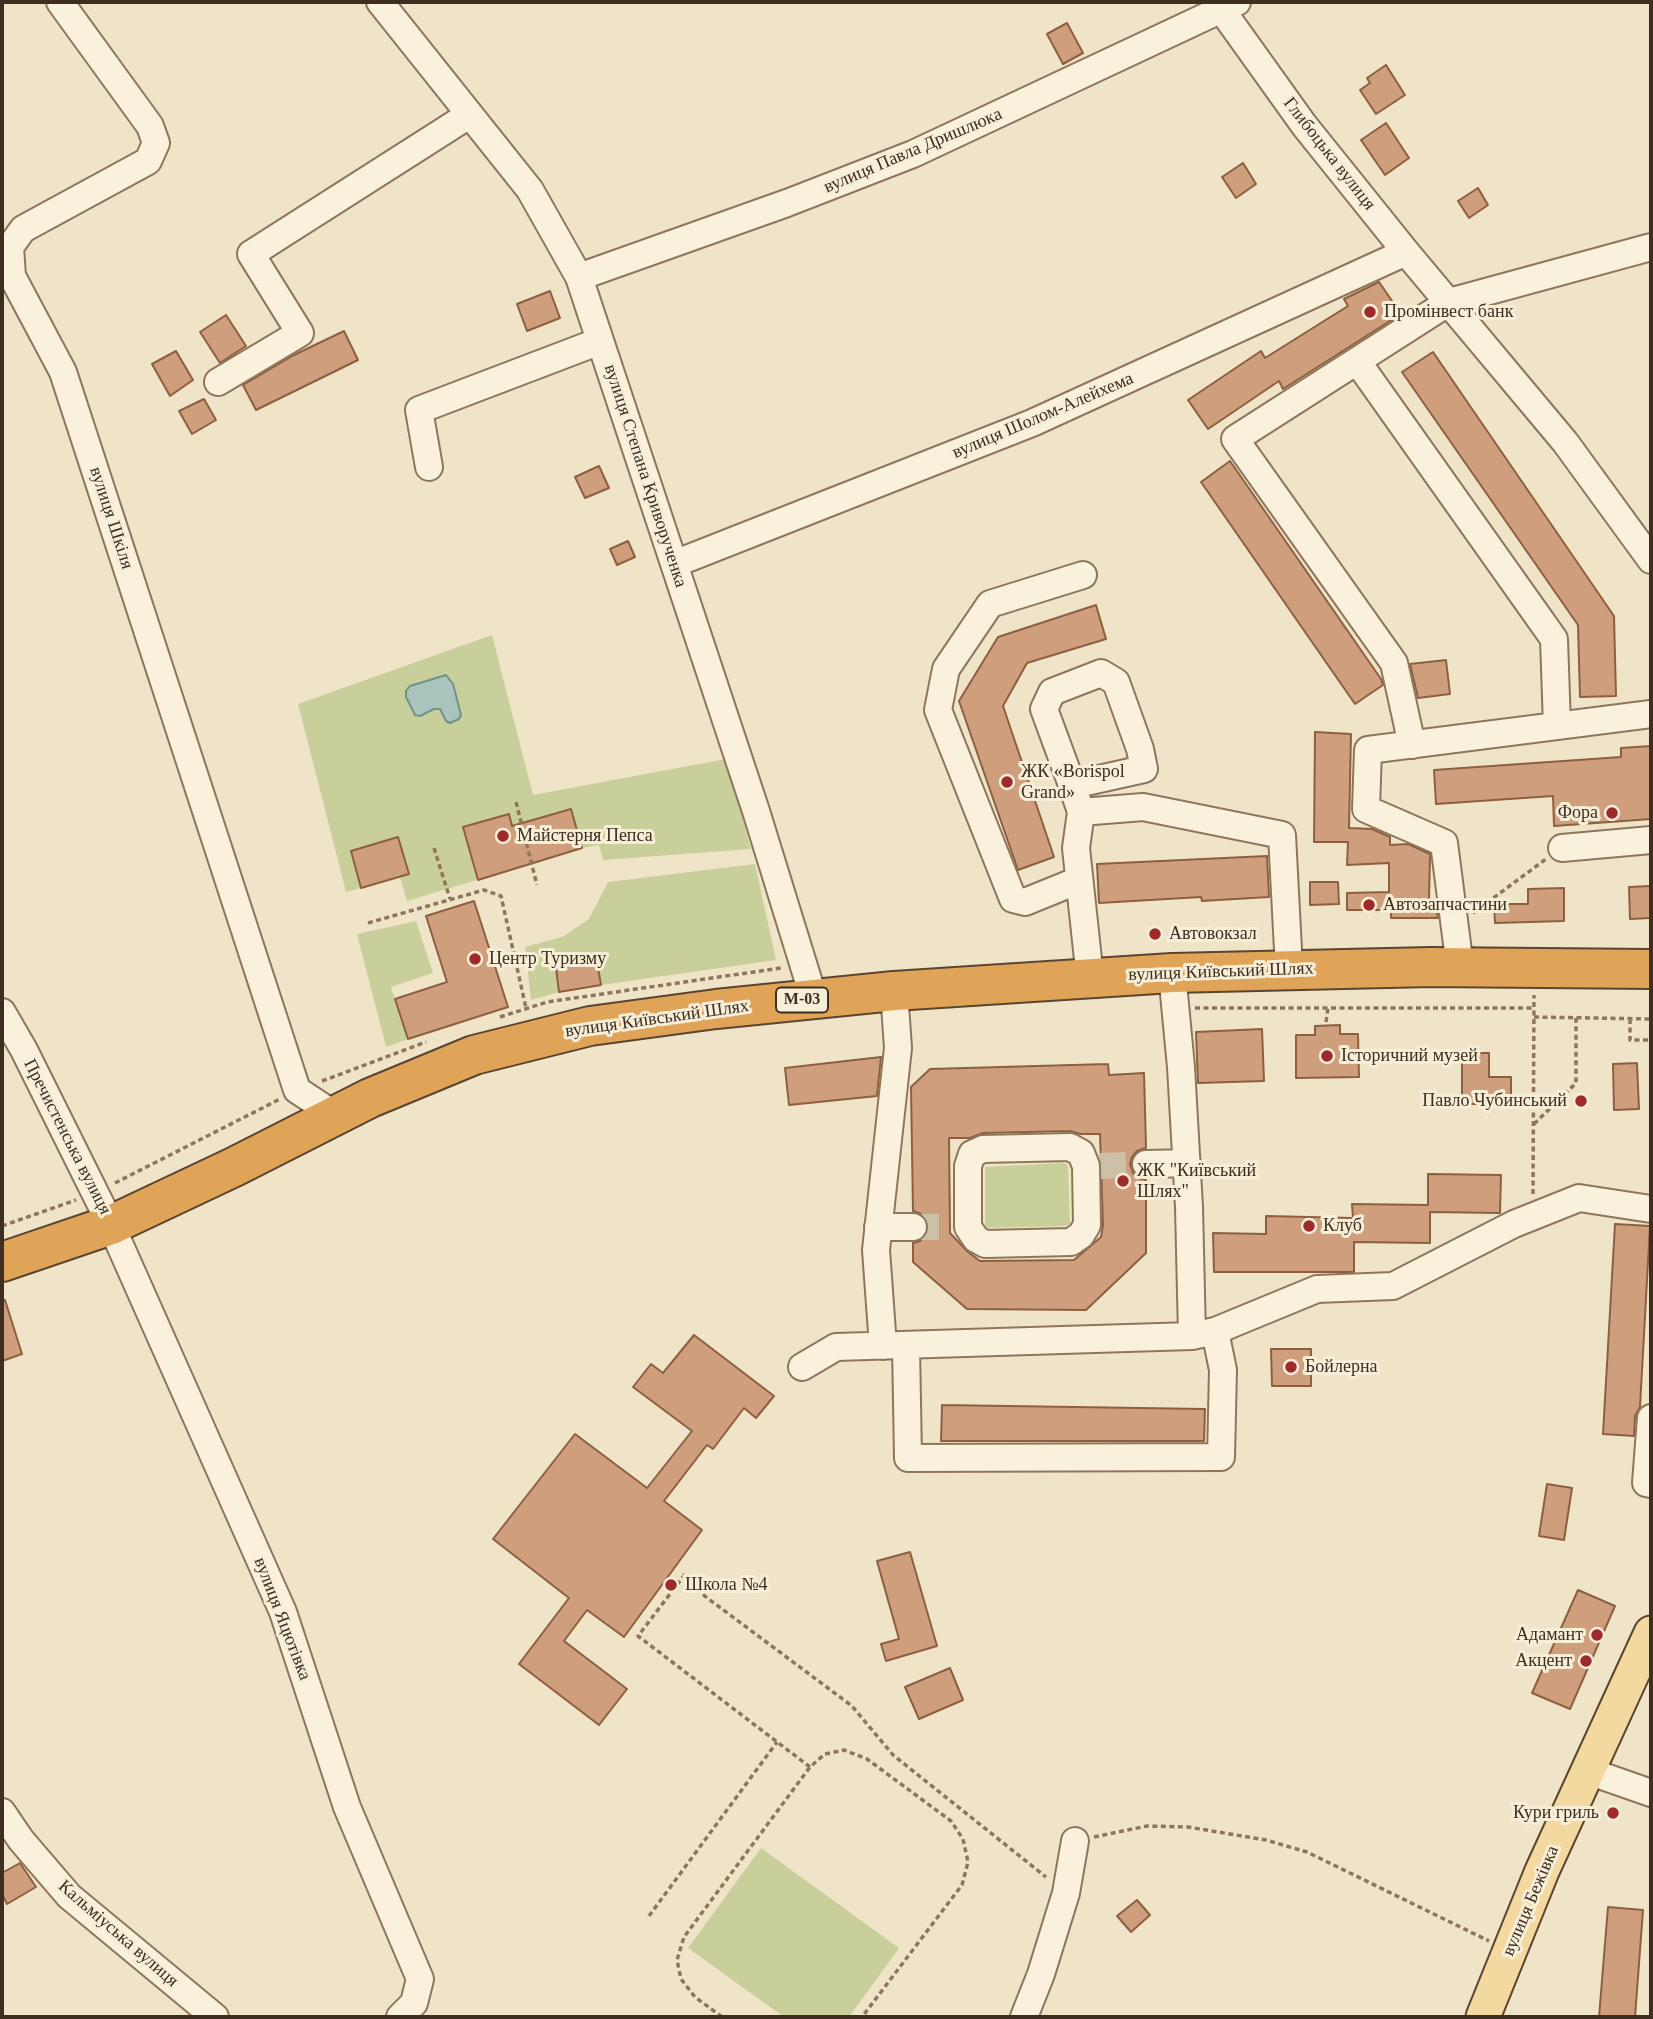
<!DOCTYPE html>
<meta charset="utf-8">
<style>
body{margin:0}
#map{position:relative;width:1653px;height:2019px;overflow:hidden;background:#f0e4c8;font-family:Georgia,serif}
canvas{display:block}
.frame{position:absolute;inset:0;border:4px solid #3d2e20;pointer-events:none}
</style>
<div id="map">
<canvas width="1653" height="2019"></canvas>
<div class="frame"></div>
</div>
<script>
const g = document.querySelector('canvas').getContext('2d');
g.lineJoin = 'round';
function paint(path, color) { g.fillStyle = color; g.fill(path, 'evenodd'); }
const shape = rows => new Path2D(rows.map(r => 'M' + r).join(''));
function stroke(path, color, width, dash) { g.strokeStyle = color; g.lineWidth = width; g.lineCap = dash ? 'butt' : 'round'; g.setLineDash(dash || []); g.stroke(path); }
function drawText(font, color, halo, rows, align = 'center') {
  g.font = font + ' Georgia,serif'; g.lineWidth = 6; g.setLineDash([]); g.textBaseline = 'middle'; g.strokeStyle = halo; g.fillStyle = color; for (const [text, x, y, turn = 0] of rows) {
    g.save(); g.translate(x, y); g.rotate((+turn || 0) * Math.PI / 180); g.textAlign = isNaN(turn) ? turn : align; if (halo) g.strokeText(text, 0, 0); g.fillText(text, 0, 0); g.restore();
  }
}
paint(shape([
 [492,635,533,795,726,759,751,849,603,860,599,845,582,848,571,809,512,826,509,814,463,827,477,880,407,901,400,877,409,874,398,837,351,851,361,888,346,892,298,704],
 [755,864,776,960,601,985,559,992,531,1000,525,947,562,937,589,919,608,882],
 [416,921,433,973,391,987,408,1039,386,1047,357,934],
 [1062,1163,1067,1164,1068,1168,1070,1224,1066,1226,987,1228,985,1224,985,1167],
 [761,1848,899,1948,849,2017,784,2017,688,1948]
]), '#c9cf9b');
const water = shape([
 [446,675,453,684,461,715,459,719,450,723,446,721,440,709,434,709,420,716,415,715,406,697,406,691,410,686,446,675]
]);
paint(water, '#a9c4bc');
stroke(water, '#6f938a', 2);
const building = shape([
 [1067,23,1083,53,1063,64,1047,34,1067,23],
 [1386,65,1405,95,1376,114,1360,90,1370,83,1367,78,1386,65],
 [1386,123,1409,158,1385,175,1361,140,1386,123],
 [1243,163,1256,184,1236,198,1222,177,1243,163],
 [1478,188,1488,205,1469,218,1458,201,1478,188],
 [1379,282,1401,314,1283,389,1279,381,1208,429,1188,400,1261,351,1265,358,1348,306,1344,299,1379,282],
 [550,291,560,318,527,331,517,304,550,291],
 [226,315,246,346,220,363,200,332,226,315],
 [344,331,358,360,256,410,243,385,294,355,344,331],
 [176,351,193,380,170,396,152,364,176,351],
 [1433,352,1614,616,1616,696,1580,697,1578,625,1402,372,1433,352],
 [204,399,216,420,192,434,179,411,204,399],
 [1230,461,1381,679,1383,685,1355,704,1201,482,1230,461],
 [599,466,609,488,585,498,575,477,599,466],
 [628,541,635,557,617,565,610,549,628,541],
 [1096,605,1106,639,1027,663,1003,706,1054,857,1018,870,959,701,998,637,1096,605],
 [1446,660,1450,694,1418,698,1410,664,1446,660],
 [1315,732,1351,734,1349,828,1372,829,1390,837,1390,845,1408,844,1430,854,1429,899,1435,899,1438,918,1391,918,1391,910,1347,910,1347,893,1389,892,1389,863,1347,865,1348,842,1314,842,1315,732],
 [1651,746,1651,819,1554,826,1553,796,1436,804,1434,770,1621,757,1621,748,1651,746],
 [571,809,582,848,478,880,463,827,509,814,512,826,571,809],
 [398,837,409,874,361,888,351,851,398,837],
 [1267,856,1269,897,1202,901,1201,897,1099,903,1097,864,1267,856],
 [1310,882,1338,882,1339,904,1310,905,1310,882],
 [1651,886,1651,918,1630,919,1629,887,1651,886],
 [1564,888,1564,921,1495,923,1494,904,1528,904,1528,889,1564,888],
 [474,901,508,1007,408,1039,395,999,447,982,426,916,474,901],
 [597,962,601,985,559,992,556,968,597,962],
 [1340,1025,1340,1034,1358,1034,1359,1077,1296,1078,1296,1035,1315,1035,1315,1026,1340,1025],
 [1262,1029,1264,1081,1198,1083,1196,1032,1262,1029],
 [1462,1053,1489,1053,1489,1077,1511,1077,1511,1104,1462,1104,1462,1053],
 [881,1057,877,1096,789,1105,785,1068,881,1057],
 [1637,1063,1639,1109,1614,1110,1613,1064,1637,1063],
 [1108,1064,1109,1075,1144,1073,1146,1148,1137,1151,1132,1157,1130,1164,1133,1173,1139,1178,1146,1180,1146,1253,1086,1310,967,1309,913,1262,913,1243,920,1241,926,1235,929,1226,927,1220,921,1214,913,1211,911,1087,930,1069,1108,1064],
 [1070,1131,1080,1134,1100,1134,1103,1225,1101,1237,1074,1260,980,1261,968,1252,950,1233,949,1138,970,1138,983,1133,1070,1131],
 [1428,1174,1501,1175,1500,1213,1430,1212,1430,1243,1354,1242,1354,1272,1214,1272,1213,1233,1266,1234,1266,1216,1353,1218,1352,1204,1428,1205,1428,1174],
 [1615,1224,1650,1226,1640,1407,1635,1416,1634,1436,1603,1434,1615,1224],
 [2,1300,5,1300,22,1354,2,1361,2,1300],
 [694,1335,774,1396,756,1418,744,1408,713,1449,707,1445,664,1501,702,1530,624,1637,587,1610,564,1641,627,1689,599,1725,519,1664,569,1598,493,1539,575,1434,647,1488,692,1431,633,1387,651,1364,663,1373,694,1335],
 [1271,1349,1311,1349,1311,1386,1272,1386,1271,1349],
 [942,1405,1205,1409,1204,1441,941,1441,942,1405],
 [1547,1484,1572,1488,1564,1540,1539,1536,1547,1484],
 [910,1552,937,1646,886,1661,881,1644,899,1639,877,1561,910,1552],
 [1578,1590,1615,1606,1570,1709,1532,1693,1578,1590],
 [950,1668,963,1700,919,1719,905,1687,950,1668],
 [20,1863,36,1887,7,1904,2,1894,2,1873,20,1863],
 [1137,1900,1150,1915,1131,1932,1117,1916,1137,1900],
 [1608,1907,1643,1910,1635,2017,1599,2017,1608,1907]
]);
paint(building, '#cf9f7d');
stroke(building, '#8d5f41', 2);
stroke(shape([
 [1100,1166,1146,1164],
 [913,1227,950,1227]
]), '#ccc0a6', 26, [26, 13]);
const minor = shape([
 [60,2,150,126,156,143,148,161,23,229,10,247,12,276,63,372,297,1090,335,1115],
 [380,2,530,190,579,277,756,811,814,999],
 [1216,2,1304,125,1406,252,1565,442,1651,560],
 [579,277,787,203,913,154,1237,2],
 [1357,361,1554,639,1557,726],
 [218,382,300,333,251,254,469,115],
 [429,467,419,410,600,341],
 [674,564,1032,423,1406,252],
 [1412,745,1394,663,1235,439,1449,302,1651,247],
 [1072,785,1144,769,1140,749,1116,682,1101,673,1052,692,1044,709,1072,785,1081,812],
 [1562,848,1651,840],
 [1079,880,1025,902,1013,899,938,710,946,669,990,604,1083,575],
 [1460,967,1444,843,1366,809,1368,750,1651,714],
 [1172,973,1181,1067,1189,1207,1192,1336],
 [1090,978,1076,848,1081,812,1143,807,1282,835,1289,969],
 [2,1012,24,1050,111,1225,283,1612,347,1807,420,1979,414,2003,400,2017],
 [1070,1147,1081,1153,1086,1166,1087,1225,1081,1235,1071,1242,985,1244,976,1239,968,1227,968,1166,972,1154,983,1149,1070,1147],
 [1146,1164,1187,1163],
 [878,1227,913,1227],
 [906,1345,908,1458,1221,1457,1223,1370,1215,1331],
 [883,1346,876,1250,898,1048,894,991],
 [802,1367,836,1347,1192,1336,1215,1331,1317,1289,1393,1286,1514,1224,1579,1198,1651,1209],
 [1651,1418,1646,1483,1651,1484],
 [1588,1771,1651,1793],
 [2,1812,21,1840,69,1896,215,2017],
 [1024,2017,1041,1974,1066,1893,1075,1841]
]);
const major = shape([
 [1483,2017,1542,1871,1651,1633]
]);
const highway = shape([
 [2,1262,111,1225,234,1167,370,1098,474,1055,590,1026,716,1009,894,991,1172,973,1431,967,1651,969]
]);
stroke(minor, '#8d765c', 30);
stroke(major, '#5b4430', 37);
stroke(highway, '#5b4430', 42);
stroke(shape([
 [516,802,537,885],
 [434,848,450,899],
 [1473,913,1546,859],
 [368,923,484,890,501,896,526,1008],
 [1195,1008,1534,1008],
 [500,1017,547,1002,781,968],
 [1534,1017,1651,1019],
 [1630,1019,1630,1040,1651,1040],
 [1326,1022,1328,1008],
 [322,1081,426,1042],
 [1534,1124,1576,1083,1576,1018],
 [115,1183,280,1099],
 [1533,1194,1534,995],
 [2,1226,76,1200],
 [810,1767,638,1636,686,1573,702,1594,852,1706,893,1755,1046,1877],
 [1094,1837,1147,1826,1188,1827,1266,1840,1307,1852,1489,1941],
 [649,1916,777,1742],
 [722,2017,695,1997,681,1979,677,1960,684,1937,810,1767,825,1754,844,1750,867,1759,951,1821,963,1839,968,1862,962,1885,862,2017]
]), '#8d765c', 3.5, [5, 3.5]);
stroke(minor, '#faf1dc', 26);
stroke(major, '#f3d9a0', 33);
stroke(highway, '#e0a458', 38);
for (const [x, y, r, color] of [
 [1370,312,7,"#9e2a2b"],
 [1007,782,7,"#9e2a2b"],
 [1612,813,7,"#9e2a2b"],
 [503,836,7,"#9e2a2b"],
 [1369,905,7,"#9e2a2b"],
 [1155,934,7,"#9e2a2b"],
 [475,959,7,"#9e2a2b"],
 [1327,1056,7,"#9e2a2b"],
 [1581,1101,7,"#9e2a2b"],
 [1123,1181,7,"#9e2a2b"],
 [1309,1226,7,"#9e2a2b"],
 [1291,1367,7,"#9e2a2b"],
 [671,1585,7,"#9e2a2b"],
 [1597,1635,7,"#9e2a2b"],
 [1586,1661,7,"#9e2a2b"],
 [1613,1813,7,"#9e2a2b"]
]) { const dot = new Path2D(); dot.arc(x, y, r, 0, 2 * Math.PI); g.fillStyle = color; g.fill(dot); stroke(dot, '#f7eed8', 2.5); }
for (const [x, y, w] of [
 [802,1000,52]
]) { const box = new Path2D(); box.roundRect(x - w / 2, y - 12.5, w, 25, 5); g.fillStyle = '#f7eed8'; g.fill(box); stroke(box, '#3d2e20', 2); }
drawText('bold 16px', '#3d2e20', null, [
 ["М-03",802,1000]
]);
drawText('18px', '#3d2e20', '#f7eed8', [
 ["вулиця Павла Дришлюка",913,151,-23],
 ["Глибоцька вулиця",1329,154,52],
 ["вулиця Шолом-Алейхема",1043,416,-23],
 ["вулиця Степана Криворученка",645,476,72],
 ["вулиця Шкіля",111,518,72],
 ["вулиця Київський Шлях",1221,972,-2],
 ["вулиця Київський Шлях",657,1019,-8],
 ["Пречистенська вулиця",67,1137,63],
 ["вулиця Яцютівка",282,1619,69],
 ["вулиця Бежівка",1531,1901,-67],
 ["Кальміуська вулиця",118,1934,41]
]);
drawText('18px', '#3d2e20', '#f7eed8', [
 ["Промінвест банк",1384,312],
 ["ЖК «Borispol",1021,772],
 ["Grand»",1021,793],
 ["Фора",1598,813,"right"],
 ["Майстерня Пепса",517,836],
 ["Автозапчастини",1383,905],
 ["Автовокзал",1169,934],
 ["Центр Туризму",489,959],
 ["Історичний музей",1341,1056],
 ["Павло Чубинський",1567,1101,"right"],
 ["ЖК \"Київський",1137,1171],
 ["Шлях\"",1137,1192],
 ["Клуб",1323,1226],
 ["Бойлерна",1305,1367],
 ["Школа №4",685,1585],
 ["Адамант",1583,1635,"right"],
 ["Акцент",1572,1661,"right"],
 ["Кури гриль",1599,1813,"right"]
], 'left');
</script>
